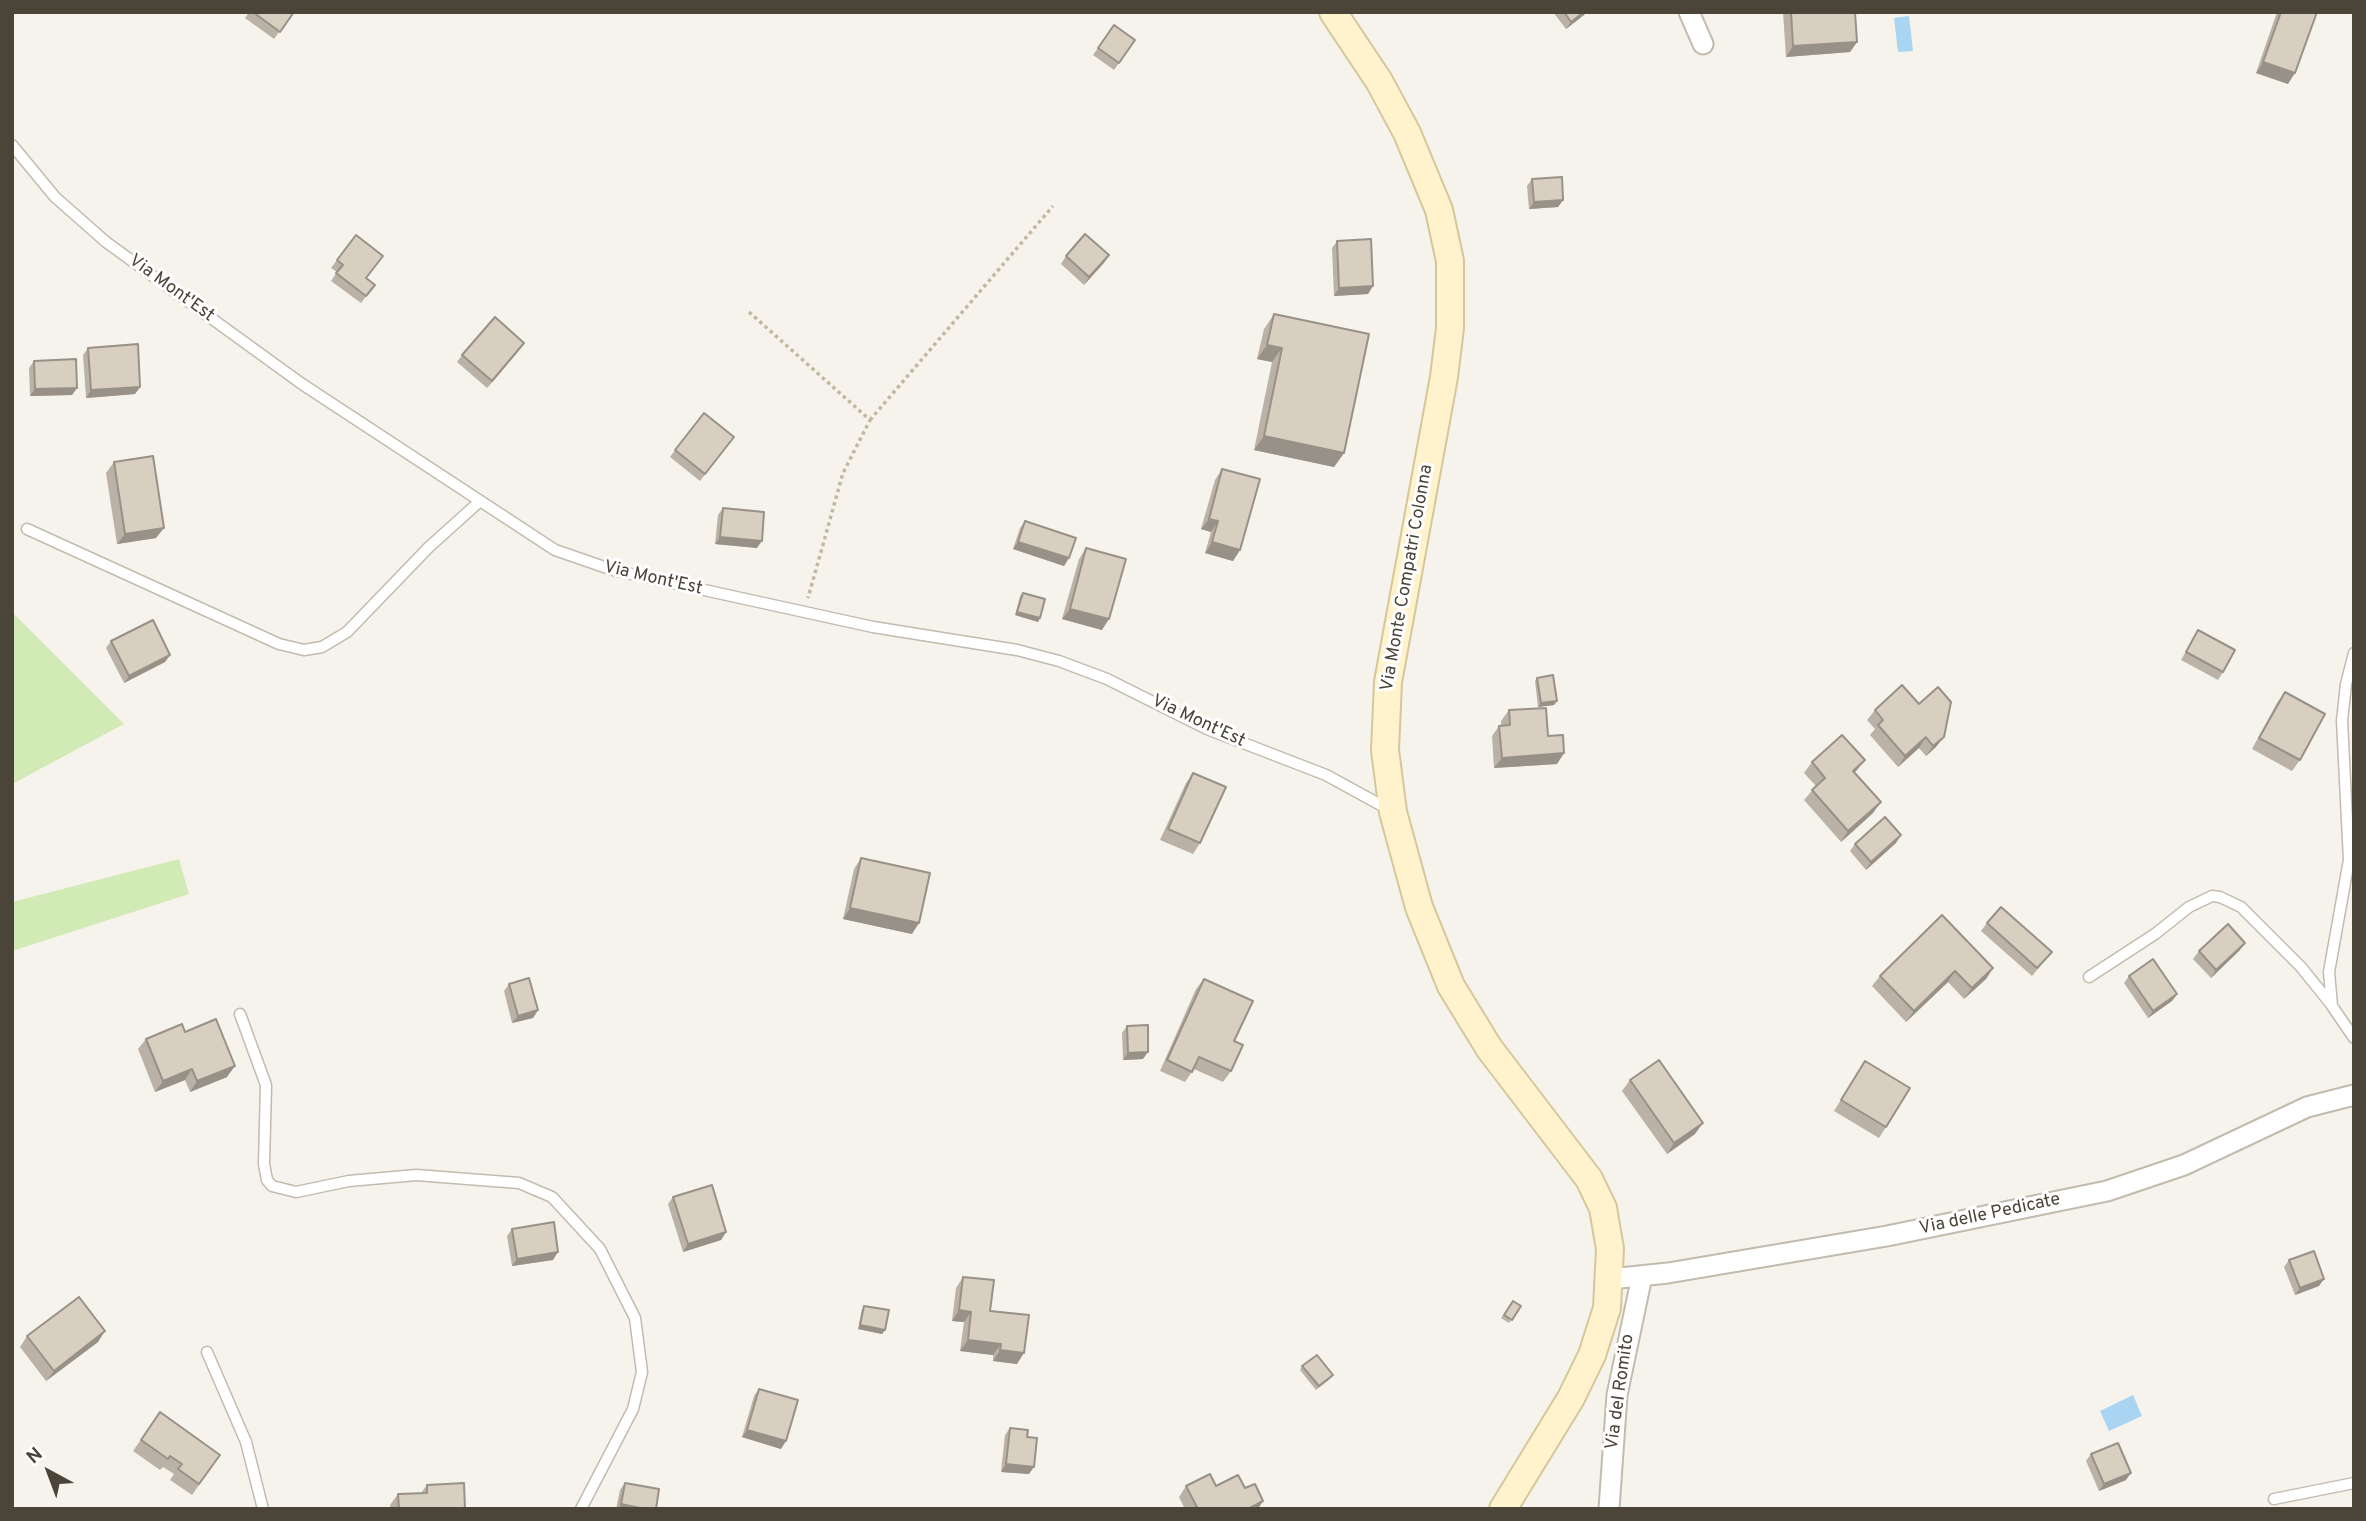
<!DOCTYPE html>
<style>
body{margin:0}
#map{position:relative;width:2366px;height:1521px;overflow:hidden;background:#f6f3ec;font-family:Overpass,sans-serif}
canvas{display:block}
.frame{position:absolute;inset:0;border:14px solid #4b4439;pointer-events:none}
.north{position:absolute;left:14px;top:1437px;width:70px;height:70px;-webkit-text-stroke:5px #fff;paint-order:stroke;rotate:319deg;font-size:19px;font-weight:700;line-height:28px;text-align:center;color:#4b4439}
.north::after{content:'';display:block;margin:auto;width:24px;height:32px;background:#4b4439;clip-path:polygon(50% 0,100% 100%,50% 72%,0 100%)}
</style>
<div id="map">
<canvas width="2366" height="1521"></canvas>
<div class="frame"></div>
<div class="north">N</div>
</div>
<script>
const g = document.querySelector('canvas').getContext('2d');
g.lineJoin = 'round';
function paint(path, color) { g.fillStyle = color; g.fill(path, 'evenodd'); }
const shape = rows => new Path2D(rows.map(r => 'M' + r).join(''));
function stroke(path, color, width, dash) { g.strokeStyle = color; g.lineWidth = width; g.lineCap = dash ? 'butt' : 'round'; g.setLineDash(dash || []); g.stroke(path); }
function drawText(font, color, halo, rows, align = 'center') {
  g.font = font + ' Overpass,sans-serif'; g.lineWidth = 6; g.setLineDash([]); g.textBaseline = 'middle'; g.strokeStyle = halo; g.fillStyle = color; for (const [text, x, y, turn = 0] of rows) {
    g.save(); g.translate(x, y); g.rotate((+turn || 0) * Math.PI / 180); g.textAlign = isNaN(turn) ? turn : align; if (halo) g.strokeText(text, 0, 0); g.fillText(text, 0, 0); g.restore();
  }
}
paint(shape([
 [12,612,124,724,12,784],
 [179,859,189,894,12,951,12,902]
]), '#d2eab5');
paint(shape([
 [1909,16,1913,51,1898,52,1894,18],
 [2133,1395,2142,1416,2109,1431,2100,1411]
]), '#a9d4f2');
const lane = shape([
 [12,145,55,197,106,242,302,384,555,550,613,570,873,627,1017,650,1059,661,1107,679,1207,729,1326,775,1390,810],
 [27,529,279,644,304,650,322,647,347,632,429,547,479,502],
 [2354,653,2346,684,2342,721,2349,860,2329,972,2332,1006,2354,1038],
 [2089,977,2155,934,2189,907,2212,896,2220,897,2241,907,2301,967,2330,1003],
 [240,1014,266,1085,264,1164,267,1180,272,1186,296,1192,349,1181,416,1175,519,1183,552,1197,600,1249,635,1318,642,1372,633,1409,581,1509],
 [207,1352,246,1442,263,1509],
 [2274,1499,2354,1483]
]);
const street = shape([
 [1689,12,1703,44],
 [1610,1279,1668,1273,1887,1236,2107,1191,2184,1165,2307,1107,2354,1095],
 [1609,1509,1617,1395,1642,1276]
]);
const secondary = shape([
 [1333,12,1379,81,1407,133,1439,210,1450,261,1450,328,1444,377,1388,682,1385,750,1393,812,1419,907,1451,986,1489,1048,1589,1179,1603,1208,1610,1249,1607,1308,1592,1355,1571,1398,1503,1509]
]);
stroke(lane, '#c2bbae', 13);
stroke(street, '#c2bbae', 23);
stroke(secondary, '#d6c79b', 30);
stroke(shape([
 [749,312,870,420,843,473,808,598],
 [870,420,1053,206]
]), '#c4b79f', 3.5, [3.5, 3.5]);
stroke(lane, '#fff', 10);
stroke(street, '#fff', 19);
stroke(secondary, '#fff3cd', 26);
paint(shape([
 [249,12,294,12,274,39,245,18],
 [1553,12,1586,12,1584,15,1566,29],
 [1783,12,1855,12,1857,42,1850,52,1786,57],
 [2277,12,2317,12,2288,84,2256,73],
 [1114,25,1135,40,1114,70,1093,55],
 [1532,179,1563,200,1558,207,1529,209,1527,186],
 [356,235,367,278,375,285,361,303,331,281,337,272,331,268],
 [1337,241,1373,286,1368,294,1334,296,1332,248],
 [1109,255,1084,285,1061,264,1066,256],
 [1274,314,1344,453,1334,467,1254,450,1272,362,1257,359,1264,329],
 [88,348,140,387,135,394,86,398,83,355],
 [519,350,487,388,457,362,462,355],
 [34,361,77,388,72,395,30,396,29,368],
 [729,444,700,481,670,457,675,450],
 [114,462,156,538,117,544,106,473],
 [1222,469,1240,550,1233,561,1205,553,1211,532,1201,529,1215,480],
 [723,508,757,548,715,544,718,515],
 [1025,521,1069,558,1064,566,1013,549,1020,528],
 [1086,548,1102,630,1062,619,1079,559],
 [1023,593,1040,618,1038,622,1015,615,1020,596],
 [2198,630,2223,672,2218,680,2181,660],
 [111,641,170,655,165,662,124,683,106,648],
 [1537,678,1554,705,1538,707,1535,681],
 [1902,685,1936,747,1926,756,1919,748,1898,767,1870,735,1875,729,1867,720,1875,710],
 [2285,692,2300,760,2292,771,2252,749,2277,703],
 [1509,710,1548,736,1564,753,1557,764,1494,768,1492,736,1499,726,1501,726,1501,721],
 [1812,762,1857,770,1854,773,1873,813,1841,842,1804,800,1816,786,1804,773],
 [1193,773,1200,843,1193,854,1160,840,1186,783],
 [1896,843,1866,870,1850,851,1855,844],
 [861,858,912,934,843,919,854,869],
 [1987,923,2052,952,2032,976,1981,931],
 [2240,950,2211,978,2193,959,2199,951],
 [1993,968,1986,979,1964,999,1948,982,1906,1022,1872,986,1880,976],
 [2129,976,2177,994,2172,1001,2148,1018,2124,983],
 [1204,979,1234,1041,1231,1071,1223,1082,1194,1069,1185,1082,1160,1071,1196,989],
 [509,984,538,1010,533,1018,512,1023,504,991],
 [1127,1026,1143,1059,1123,1060,1122,1033],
 [185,1032,227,1077,190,1092,185,1080,155,1092,138,1049,146,1039],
 [1865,1061,1886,1127,1879,1138,1834,1111],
 [1630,1080,1695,1134,1667,1154,1622,1091],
 [673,1197,726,1232,721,1240,683,1252,668,1204],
 [512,1229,553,1260,512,1266,507,1236],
 [2289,1260,2319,1286,2295,1295,2284,1267],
 [963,1277,990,1311,1017,1364,993,1361,993,1355,960,1351,964,1322,952,1321,956,1288],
 [1513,1301,1521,1306,1509,1323,1501,1318],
 [864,1306,885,1330,882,1334,858,1329,862,1309],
 [27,1336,98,1342,46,1381,20,1347],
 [1302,1366,1333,1375,1330,1379,1316,1390,1300,1370],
 [759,1389,781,1449,742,1437,754,1396],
 [160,1412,220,1455,192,1495,170,1480,174,1474,163,1467,160,1470,133,1451],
 [1010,1428,1027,1437,1029,1474,1001,1472,1005,1435],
 [2091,1454,2126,1480,2099,1491,2086,1461],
 [625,1483,656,1509,616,1509,620,1490],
 [427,1485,465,1509,390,1509,390,1505,398,1494,421,1493],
 [1186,1486,1216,1486,1245,1488,1258,1509,1185,1509,1179,1497]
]), '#bab2a6');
paint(shape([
 [1584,12,1586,12,1584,15,1566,29,1571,22],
 [1857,42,1850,52,1786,57,1793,46],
 [2263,62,2295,73,2288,84,2256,73],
 [1563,200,1558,207,1529,209,1534,202],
 [1109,255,1104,263,1084,285,1089,277],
 [1373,286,1368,294,1334,296,1339,288],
 [524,343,519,350,487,388,492,381],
 [1267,345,1282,348,1272,362,1257,359],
 [140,387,135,394,86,398,91,390],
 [77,388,72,395,30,396,35,389],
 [1264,436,1344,453,1334,467,1254,450],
 [1209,519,1218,521,1211,532,1201,529],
 [164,528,156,538,117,544,125,534],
 [720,537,762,541,757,548,715,544],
 [1018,542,1069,558,1064,566,1013,549],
 [1212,542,1240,550,1233,561,1205,553],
 [1070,609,1109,619,1102,630,1062,619],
 [1017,612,1040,618,1038,622,1015,615],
 [170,655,165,662,124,683,129,676],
 [1557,701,1554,705,1538,707,1541,703],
 [1926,737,1919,748,1898,767,1905,756],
 [1944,737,1936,747,1926,756,1933,746],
 [1564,753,1557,764,1494,768,1502,758],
 [1865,760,1857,770,1845,781,1853,771],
 [1881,802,1873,813,1841,842,1848,831],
 [1901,835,1896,843,1866,870,1871,862],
 [850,908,919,923,912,934,843,919],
 [2245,943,2240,950,2211,978,2216,970],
 [1993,968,1986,979,1964,999,1972,988],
 [1955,971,1948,982,1906,1022,1914,1011],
 [2177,994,2172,1001,2148,1018,2153,1011],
 [538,1010,533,1018,512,1023,518,1016],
 [1148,1052,1143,1059,1123,1060,1128,1053],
 [235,1066,227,1077,190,1092,197,1081],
 [192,1069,185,1080,155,1092,163,1081],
 [1703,1123,1695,1134,1667,1154,1674,1143],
 [726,1232,721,1240,683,1252,688,1244],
 [558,1252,553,1260,512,1266,517,1259],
 [2324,1279,2319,1286,2295,1295,2300,1288],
 [959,1310,971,1312,964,1322,952,1321],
 [860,1325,885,1330,882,1334,858,1329],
 [105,1331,98,1342,46,1381,54,1371],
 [968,1340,1001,1344,993,1355,960,1351],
 [1000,1350,1024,1353,1017,1364,993,1361],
 [747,1430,786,1441,781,1449,742,1437],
 [1006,1464,1034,1467,1029,1474,1001,1472],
 [2131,1473,2126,1480,2099,1491,2104,1484],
 [1263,1501,1258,1509,1248,1509],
 [621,1504,645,1509,618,1509]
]), '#979187');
const building = shape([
 [253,12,294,12,280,32,253,12],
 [1564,12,1584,12,1571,22,1564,12],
 [1791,12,1855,12,1857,42,1793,46,1791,12],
 [2281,12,2317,12,2295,73,2263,62,2281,12],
 [1114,25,1135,40,1119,63,1098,48,1114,25],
 [1562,177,1563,200,1534,202,1532,179,1562,177],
 [1085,234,1109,255,1089,277,1066,256,1085,234],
 [356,235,383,256,366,278,375,285,366,296,336,273,343,265,337,260,356,235],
 [1371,239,1373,286,1339,288,1337,241,1371,239],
 [1274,314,1369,334,1344,453,1264,436,1282,348,1267,345,1274,314],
 [495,317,524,343,492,381,462,355,495,317],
 [138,344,140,387,91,390,88,348,138,344],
 [76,359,77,388,35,389,34,361,76,359],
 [704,413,734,437,705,474,675,450,704,413],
 [153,456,164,528,125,534,114,462,153,456],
 [1222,469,1260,479,1240,550,1212,542,1218,521,1209,519,1222,469],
 [723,508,764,512,762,541,720,537,723,508],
 [1025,521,1076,538,1069,558,1018,542,1025,521],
 [1086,548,1126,559,1109,619,1070,609,1086,548],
 [1023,593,1045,599,1040,618,1017,612,1023,593],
 [153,620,170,655,129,676,111,641,153,620],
 [2198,630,2235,650,2223,672,2186,652,2198,630],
 [1553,675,1557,701,1541,703,1537,678,1553,675],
 [1902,685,1919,704,1938,687,1951,702,1944,737,1933,746,1926,737,1905,756,1878,725,1883,720,1875,710,1902,685],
 [2285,692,2325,714,2300,760,2259,738,2285,692],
 [1546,708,1548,736,1563,735,1564,753,1502,758,1499,726,1510,725,1509,710,1546,708],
 [1842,735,1865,760,1853,771,1881,802,1848,831,1812,790,1825,778,1812,762,1842,735],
 [1193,773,1226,787,1200,843,1168,829,1193,773],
 [1885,817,1901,835,1871,862,1855,844,1885,817],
 [861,858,930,873,919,923,850,908,861,858],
 [2001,907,2052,952,2037,968,1987,923,2001,907],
 [1942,915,1993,968,1972,988,1955,971,1914,1011,1880,976,1942,915],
 [2228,924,2245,943,2216,970,2199,951,2228,924],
 [2153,959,2177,994,2153,1011,2129,976,2153,959],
 [529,978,538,1010,518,1016,509,984,529,978],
 [1204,979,1253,1001,1234,1041,1243,1045,1231,1071,1199,1057,1192,1072,1167,1060,1204,979],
 [216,1019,235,1066,197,1081,192,1069,163,1081,146,1039,182,1024,185,1032,216,1019],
 [1148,1025,1148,1052,1128,1053,1127,1026,1148,1025],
 [1659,1060,1703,1123,1674,1143,1630,1080,1659,1060],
 [1865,1061,1910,1088,1886,1127,1841,1100,1865,1061],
 [712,1185,726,1232,688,1244,673,1197,712,1185],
 [554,1222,558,1252,517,1259,512,1229,554,1222],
 [2314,1251,2324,1279,2300,1288,2289,1260,2314,1251],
 [963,1277,994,1280,990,1311,1029,1315,1024,1353,1000,1350,1001,1344,968,1340,971,1312,959,1310,963,1277],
 [79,1297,105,1331,54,1371,27,1336,79,1297],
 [1513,1301,1521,1306,1512,1320,1504,1315,1513,1301],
 [864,1306,889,1310,885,1330,860,1325,864,1306],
 [1317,1355,1333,1375,1319,1386,1302,1366,1317,1355],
 [759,1389,798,1400,786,1441,747,1430,759,1389],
 [160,1412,220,1455,199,1484,178,1469,182,1464,170,1456,168,1459,141,1440,160,1412],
 [1010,1428,1028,1430,1027,1437,1037,1438,1034,1467,1006,1464,1010,1428],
 [2118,1443,2131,1473,2104,1484,2091,1454,2118,1443],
 [1210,1474,1216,1486,1238,1475,1245,1488,1255,1484,1263,1501,1248,1509,1198,1509,1186,1486,1210,1474],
 [464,1483,465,1509,399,1509,398,1494,427,1493,427,1485,464,1483],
 [625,1483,659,1489,656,1509,645,1509,621,1504,625,1483]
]);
paint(building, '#d8cfc1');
stroke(building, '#979187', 2);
drawText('18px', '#4b4439', '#fff', [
 ["Via Mont'Est",171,289,36],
 ["Via Monte Compatri Colonna",1408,578,-80],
 ["Via Mont'Est",653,579,13],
 ["Via Mont'Est",1198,722,25],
 ["Via delle Pedicate",1990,1215,-12],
 ["Via del Romito",1621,1392,-82]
]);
</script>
